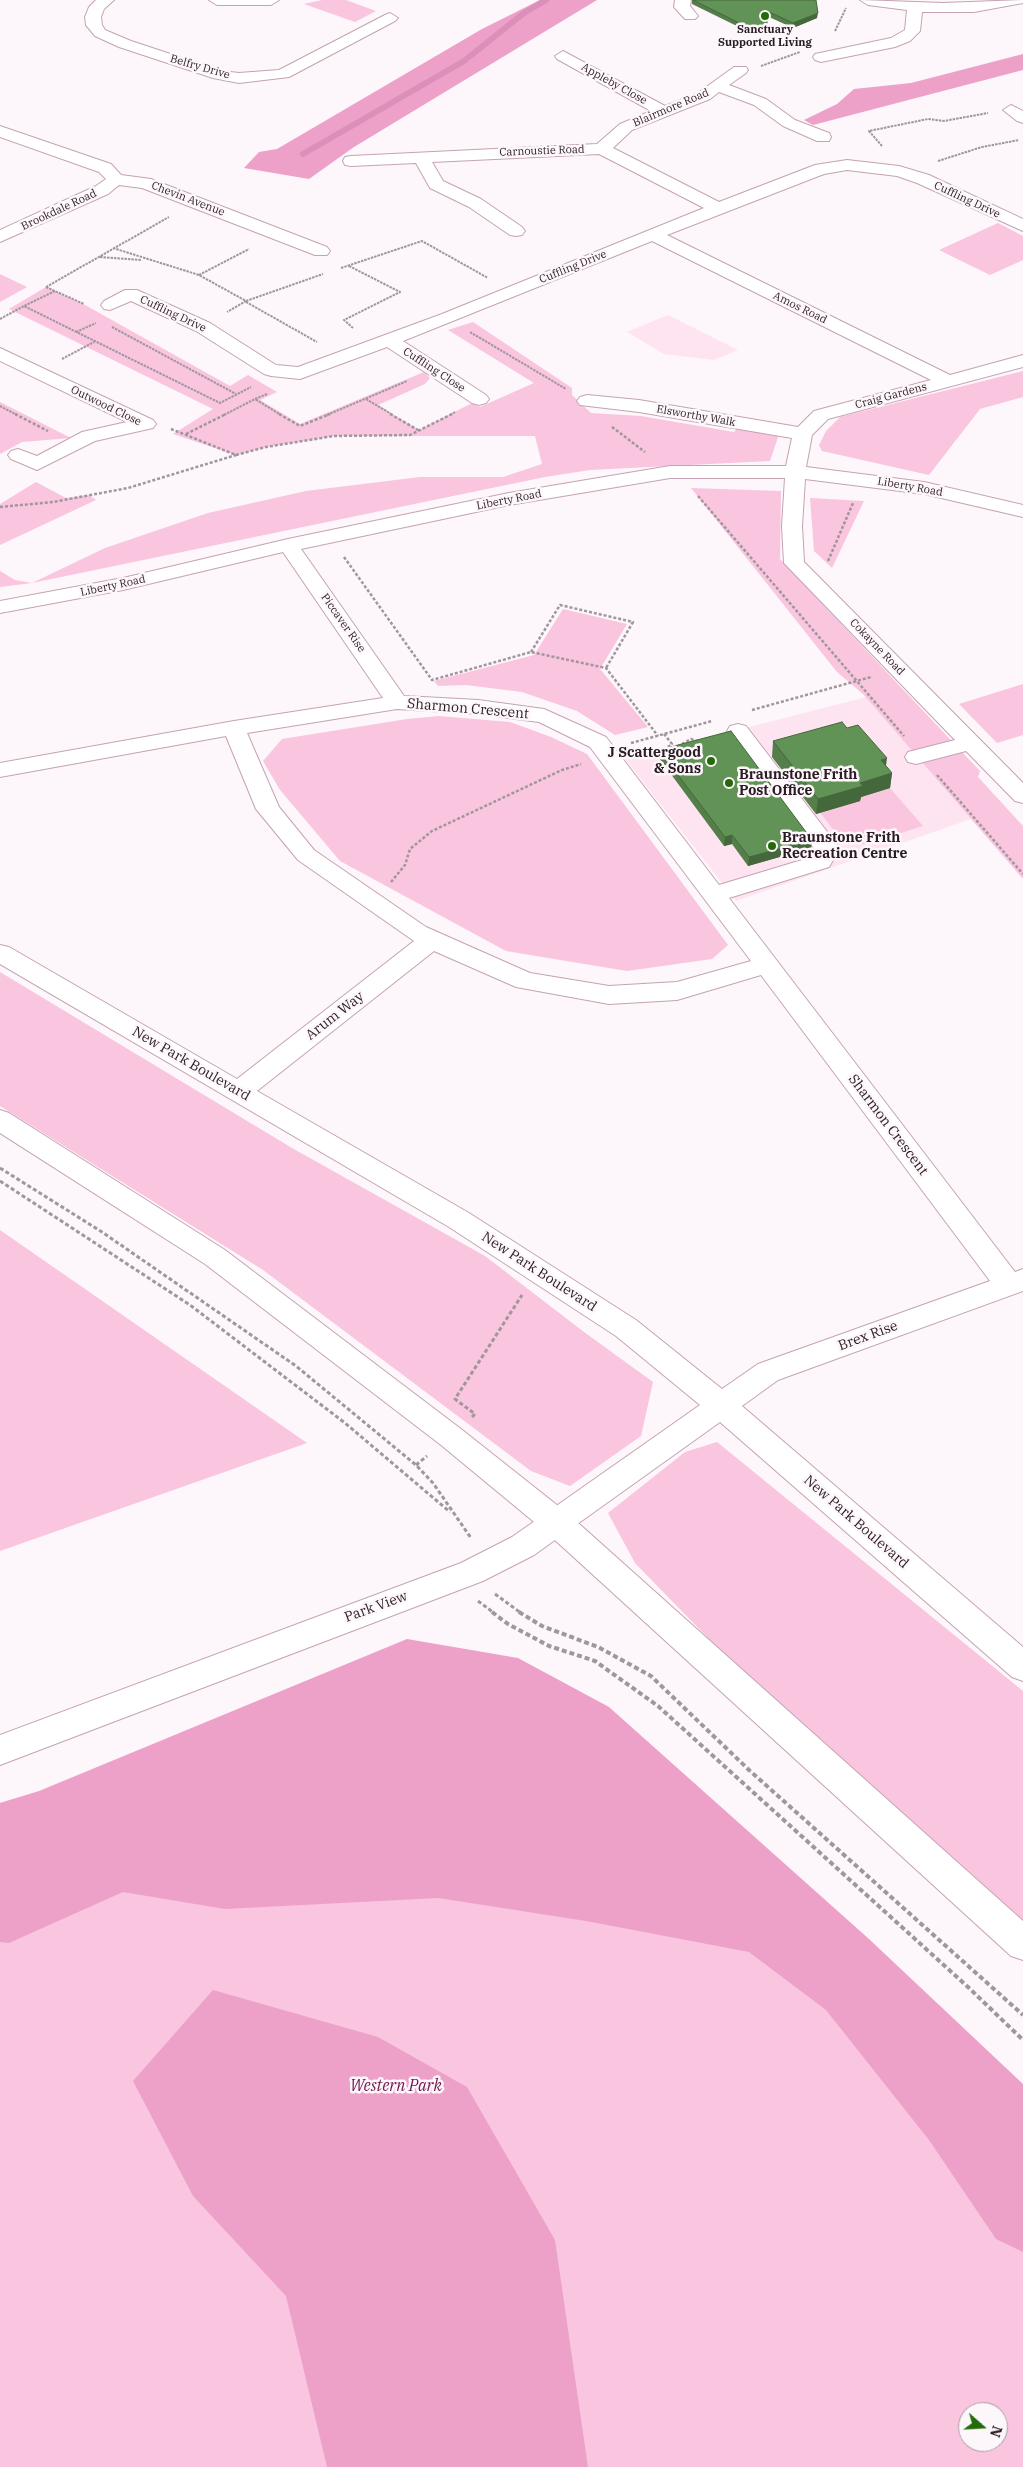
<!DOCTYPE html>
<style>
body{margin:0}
#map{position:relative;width:1023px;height:2467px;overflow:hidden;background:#fdf6fa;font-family:"IBM Plex Serif",serif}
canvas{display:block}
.north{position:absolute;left:958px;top:2402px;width:50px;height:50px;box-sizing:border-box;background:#fdf6fa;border:1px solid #a89fa4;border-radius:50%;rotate:109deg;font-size:14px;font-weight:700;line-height:20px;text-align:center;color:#291d23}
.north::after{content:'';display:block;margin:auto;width:18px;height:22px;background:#236b09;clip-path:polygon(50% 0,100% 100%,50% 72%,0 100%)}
</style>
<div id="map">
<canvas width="1023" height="2467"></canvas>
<div class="north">N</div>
</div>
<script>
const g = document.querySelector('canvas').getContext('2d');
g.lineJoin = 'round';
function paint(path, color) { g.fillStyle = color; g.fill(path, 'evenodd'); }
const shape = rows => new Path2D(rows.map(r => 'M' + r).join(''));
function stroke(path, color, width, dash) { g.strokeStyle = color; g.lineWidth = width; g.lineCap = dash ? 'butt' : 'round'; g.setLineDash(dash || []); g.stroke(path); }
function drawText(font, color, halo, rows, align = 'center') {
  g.font = font + ' "IBM Plex Serif",serif'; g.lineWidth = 5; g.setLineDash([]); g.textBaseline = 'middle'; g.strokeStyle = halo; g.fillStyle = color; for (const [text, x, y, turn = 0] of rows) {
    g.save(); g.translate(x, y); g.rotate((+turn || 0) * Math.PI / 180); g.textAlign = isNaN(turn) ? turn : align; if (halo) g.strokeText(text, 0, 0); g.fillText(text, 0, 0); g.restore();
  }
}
paint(shape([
 [668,315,738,350,714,360,664,354,627,332],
 [866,697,971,819,736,901,625,759]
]), '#fee4f1');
paint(shape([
 [322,0,346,0,376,11,355,22,304,4],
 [998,223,1023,236,1023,260,990,275,939,250],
 [0,274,27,287,0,302],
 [46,287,85,305,230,386,248,375,277,392,260,400,300,424,424,372,430,378,425,384,378,405,419,430,472,403,480,407,534,383,448,330,473,322,572,388,572,395,591,413,641,416,734,432,739,426,779,434,770,461,590,470,545,477,32,583,0,587,0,571,15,580,32,583,105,548,208,513,306,491,420,477,503,477,542,464,535,436,334,436,266,447,236,455,173,434,213,409,9,309],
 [1023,371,1023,397,980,409,929,475,822,451,819,445,826,431,840,417],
 [0,402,71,438,22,442,0,454],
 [36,482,66,498,89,495,96,500,0,545,0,504],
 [691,488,781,491,780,559,980,771,978,777,1023,826,1023,879,863,694,837,672],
 [810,498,864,501,832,568,814,551],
 [563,609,627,624,600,669,648,727,615,735,577,711,522,692,466,685,438,686,434,681,534,655],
 [1023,684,1023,735,997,743,959,704],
 [439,716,510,722,551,737,587,754,728,945,712,959,627,971,506,951,340,861,280,790,263,761,282,739,407,719],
 [890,788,923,826,866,844,851,844,840,838,818,810],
 [0,972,292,1148,485,1256,584,1332,653,1382,641,1436,570,1486,531,1471,263,1270,0,1106],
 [0,1230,307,1443,0,1551],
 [717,1442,1023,1691,1023,1935,885,1820,635,1563,608,1513,685,1452],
 [500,1659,1023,2155,1023,2467,0,2467,0,1803],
 [968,2412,998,2412,998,2442,968,2442]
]), '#f9c5df');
paint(shape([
 [540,0,597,0,354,147,309,179,244,168,259,152,277,149,482,29],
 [1023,54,1023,70,813,125,804,120,837,104,854,89,911,83],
 [407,1639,518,1658,609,1707,869,1939,1023,2084,1023,2252,996,2239,929,2140,826,2010,749,1952,586,1921,438,1898,225,1909,123,1892,9,1943,0,1942,0,1803,39,1791],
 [213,1990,378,2037,467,2087,555,2240,588,2467,327,2467,286,2296,193,2196,133,2081]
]), '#eda1c9');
stroke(shape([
 [303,154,464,61,524,13,546,0]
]), '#da90b8', 6);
const minor = shape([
 [96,0,114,0,104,9,101,17,102,25,105,30,131,41,222,71,239,73,279,70,385,15,390,13,398,18,395,21,289,77,239,83,213,78,119,47,95,36,86,25,85,17,89,7,96,0],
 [209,0,279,0,271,5,217,5,209,0],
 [675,0,691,0,690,6,698,16,695,19,685,19,674,7,675,0],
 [860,0,943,3,1023,0,1023,3,974,12,922,12,920,31,910,41,895,47,821,62,815,60,813,57,815,54,891,38,905,30,907,10,868,5,860,0],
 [563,51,665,106,698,93,734,67,746,67,748,70,746,73,729,85,766,99,795,120,829,133,831,137,829,141,817,141,783,126,754,105,719,92,710,99,632,130,613,148,719,202,815,165,847,160,899,166,929,175,1023,219,1023,231,917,183,897,176,847,170,824,174,667,235,950,375,1023,355,1023,367,828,419,812,435,806,467,924,482,1023,505,1023,517,924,494,805,479,802,526,804,562,1023,783,1023,803,1015,801,966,751,916,764,908,762,905,757,908,752,955,740,784,563,782,526,785,478,670,478,509,505,301,549,404,696,478,700,544,709,606,737,719,885,812,857,815,850,730,736,727,731,730,726,738,724,746,726,838,846,839,850,829,867,729,898,1015,1272,1023,1269,1023,1291,778,1380,742,1406,1023,1647,1023,1681,1012,1677,720,1422,534,1555,483,1581,0,1765,0,1735,461,1563,512,1537,700,1405,616,1336,449,1227,0,964,0,945,9,947,237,1079,414,941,298,860,256,809,226,736,0,777,0,763,234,721,383,698,283,552,123,590,0,613,0,601,123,578,288,539,509,493,670,466,786,466,792,438,639,412,580,405,577,401,580,397,587,395,639,400,798,427,814,411,931,380,652,241,403,341,486,395,489,399,486,403,479,405,472,403,387,347,300,379,271,376,264,374,196,331,131,301,110,310,104,309,101,305,104,301,125,290,137,290,210,323,276,365,298,367,442,314,704,208,599,154,432,162,443,181,481,199,522,227,525,231,522,235,516,236,510,235,469,207,430,188,416,163,351,166,345,165,343,161,345,157,351,156,597,144,620,124,651,111,557,59,555,56,563,51],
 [397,709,478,714,539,722,590,747,751,961,677,982,609,986,530,973,426,927,314,850,279,807,247,733,397,709],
 [434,951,516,987,609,1004,677,1000,761,975,990,1281,758,1364,722,1389,636,1320,469,1213,257,1091,434,951],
 [1011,105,1023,111,1023,123,1017,121,1003,110,1011,105],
 [0,126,111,164,121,175,151,179,327,247,330,251,327,255,315,255,142,188,119,185,108,194,0,242,0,230,96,186,106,179,99,172,0,137,0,126],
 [0,348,153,420,156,424,153,428,95,441,37,470,11,459,8,455,11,451,18,449,37,456,82,432,127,422,0,361,0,348]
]);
const highway = shape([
 [0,1110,9,1113,225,1250,461,1429,567,1513,1023,1921,1023,1960,1011,1956,545,1531,441,1445,205,1264,0,1133,0,1110]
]);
stroke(minor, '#c4a3b3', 2);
stroke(highway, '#c4a3b3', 2);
stroke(shape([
 [835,31,846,8],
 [761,66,800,52],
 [882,146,869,131,928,119,944,121,988,113],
 [938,161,982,147,1019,140],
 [113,248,199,275,246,301,227,312],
 [100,257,141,260],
 [349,266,400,292,344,320,353,328],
 [341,268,422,241,488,278],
 [199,275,249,249],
 [46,287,169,217],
 [46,287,84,304],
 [55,291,24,306,220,403,251,387],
 [246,301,323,274],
 [246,302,317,342],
 [0,319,24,306],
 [112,327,236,394],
 [76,332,96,323],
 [470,332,566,389],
 [62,359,94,342],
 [267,394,255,399,281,415],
 [366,399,393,415],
 [0,406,17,415],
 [224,415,255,399],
 [327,415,407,381],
 [450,415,455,412]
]), '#a0979c', 2, [2.5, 1]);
stroke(shape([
 [15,414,48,431],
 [279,414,300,426,330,414],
 [390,414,418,430],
 [612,427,645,452],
 [171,429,236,455,266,447,334,436,410,435,452,414],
 [186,434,226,414],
 [698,496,904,736],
 [0,507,53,502,128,488,236,455],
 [344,557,432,680,531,652,606,668,658,736],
 [828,561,853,503],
 [531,652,560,605,633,622,606,668],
 [752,710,871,677],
 [664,734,672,744,664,750],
 [631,743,712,721],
 [682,744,691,739,697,741],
 [937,775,1023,874],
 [391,882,405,865,410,849,432,831,562,770,581,764]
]), '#a0979c', 2.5, [3, 2]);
stroke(shape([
 [0,1168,102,1232,296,1366,416,1465,433,1483,471,1538],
 [0,1181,190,1305,345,1423,450,1512],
 [472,1417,475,1414,455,1399,522,1295],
 [416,1465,427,1456],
 [495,1594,521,1613],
 [478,1601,494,1613]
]), '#a0979c', 3, [4, 2.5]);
stroke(shape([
 [492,1612,508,1624,549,1646,595,1661,658,1706,968,1987,1023,2040],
 [519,1612,542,1626,598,1647,651,1676,749,1770,1023,2015]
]), '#a0979c', 4, [5, 3]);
paint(minor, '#fff');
paint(highway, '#fff');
paint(shape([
 [692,0,817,18,793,28,767,16,767,32,747,31,692,4],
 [773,741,886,766,892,773,890,788,861,797,860,801,816,814,772,757],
 [659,750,812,840,811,848,748,866,732,844,724,846,659,758]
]), '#547e4a');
paint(shape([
 [818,13,817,18,793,28,793,23],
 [887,758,885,773,881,760],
 [892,773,890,788,861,797,860,801,816,814,818,799,860,783],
 [732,835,732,844,724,846,725,837],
 [812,840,811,848,748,866,749,857]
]), '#45673c');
const building = shape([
 [693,0,816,0,818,13,793,23,767,11,767,27,747,27,693,0],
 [842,722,847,728,858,725,887,758,881,760,892,773,860,783,863,786,818,799,773,741,842,722],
 [731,731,812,840,749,857,732,835,725,837,659,750,731,731]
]);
paint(building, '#629356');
stroke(building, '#45673c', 1);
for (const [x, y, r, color] of [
 [765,16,5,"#236b09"],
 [711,761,5,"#236b09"],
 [729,783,5,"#236b09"],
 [772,846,5,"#236b09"]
]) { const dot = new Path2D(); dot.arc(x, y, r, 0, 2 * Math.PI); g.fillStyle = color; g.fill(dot); stroke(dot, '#fdf6fa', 2); }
drawText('bold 11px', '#291d23', '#fdf6fa', [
 ["Sanctuary",765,30],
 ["Supported Living",765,43]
]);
drawText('11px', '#291d23', '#fdf6fa', [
 ["Belfry Drive",200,67,16],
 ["Appleby Close",614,84,29],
 ["Blairmore Road",671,108,-23],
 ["Carnoustie Road",542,151,-2],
 ["Chevin Avenue",188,199,21],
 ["Cuffling Drive",967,200,25],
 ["Brookdale Road",59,210,-25],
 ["Cuffling Drive",573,267,-22],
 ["Amos Road",800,308,26],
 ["Cuffling Drive",173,314,25],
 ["Cuffling Close",434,370,33],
 ["Craig Gardens",891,396,-15],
 ["Outwood Close",106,406,26],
 ["Elsworthy Walk",696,416,10],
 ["Liberty Road",910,487,10],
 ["Liberty Road",509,500,-11],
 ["Liberty Road",113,586,-12],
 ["Piccaver Rise",343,623,55],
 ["Cokayne Road",877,647,46]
]);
drawText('14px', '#291d23', '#fdf6fa', [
 ["Sharmon Crescent",468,709,5],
 ["Arum Way",335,1016,-38],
 ["New Park Boulevard",191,1064,30],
 ["Sharmon Crescent",888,1125,53],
 ["New Park Boulevard",539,1272,33],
 ["Brex Rise",868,1336,-20],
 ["New Park Boulevard",856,1522,41],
 ["Park View",376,1607,-20]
]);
drawText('bold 14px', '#291d23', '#fdf6fa', [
 ["J Scattergood",701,753,"right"],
 ["& Sons",701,769,"right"],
 ["Braunstone Frith",739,775],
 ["Post Office",739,791],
 ["Braunstone Frith",782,838],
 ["Recreation Centre",782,854]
], 'left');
drawText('italic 16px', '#6f184f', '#fdf6fa', [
 ["Western Park",396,2086]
]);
</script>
